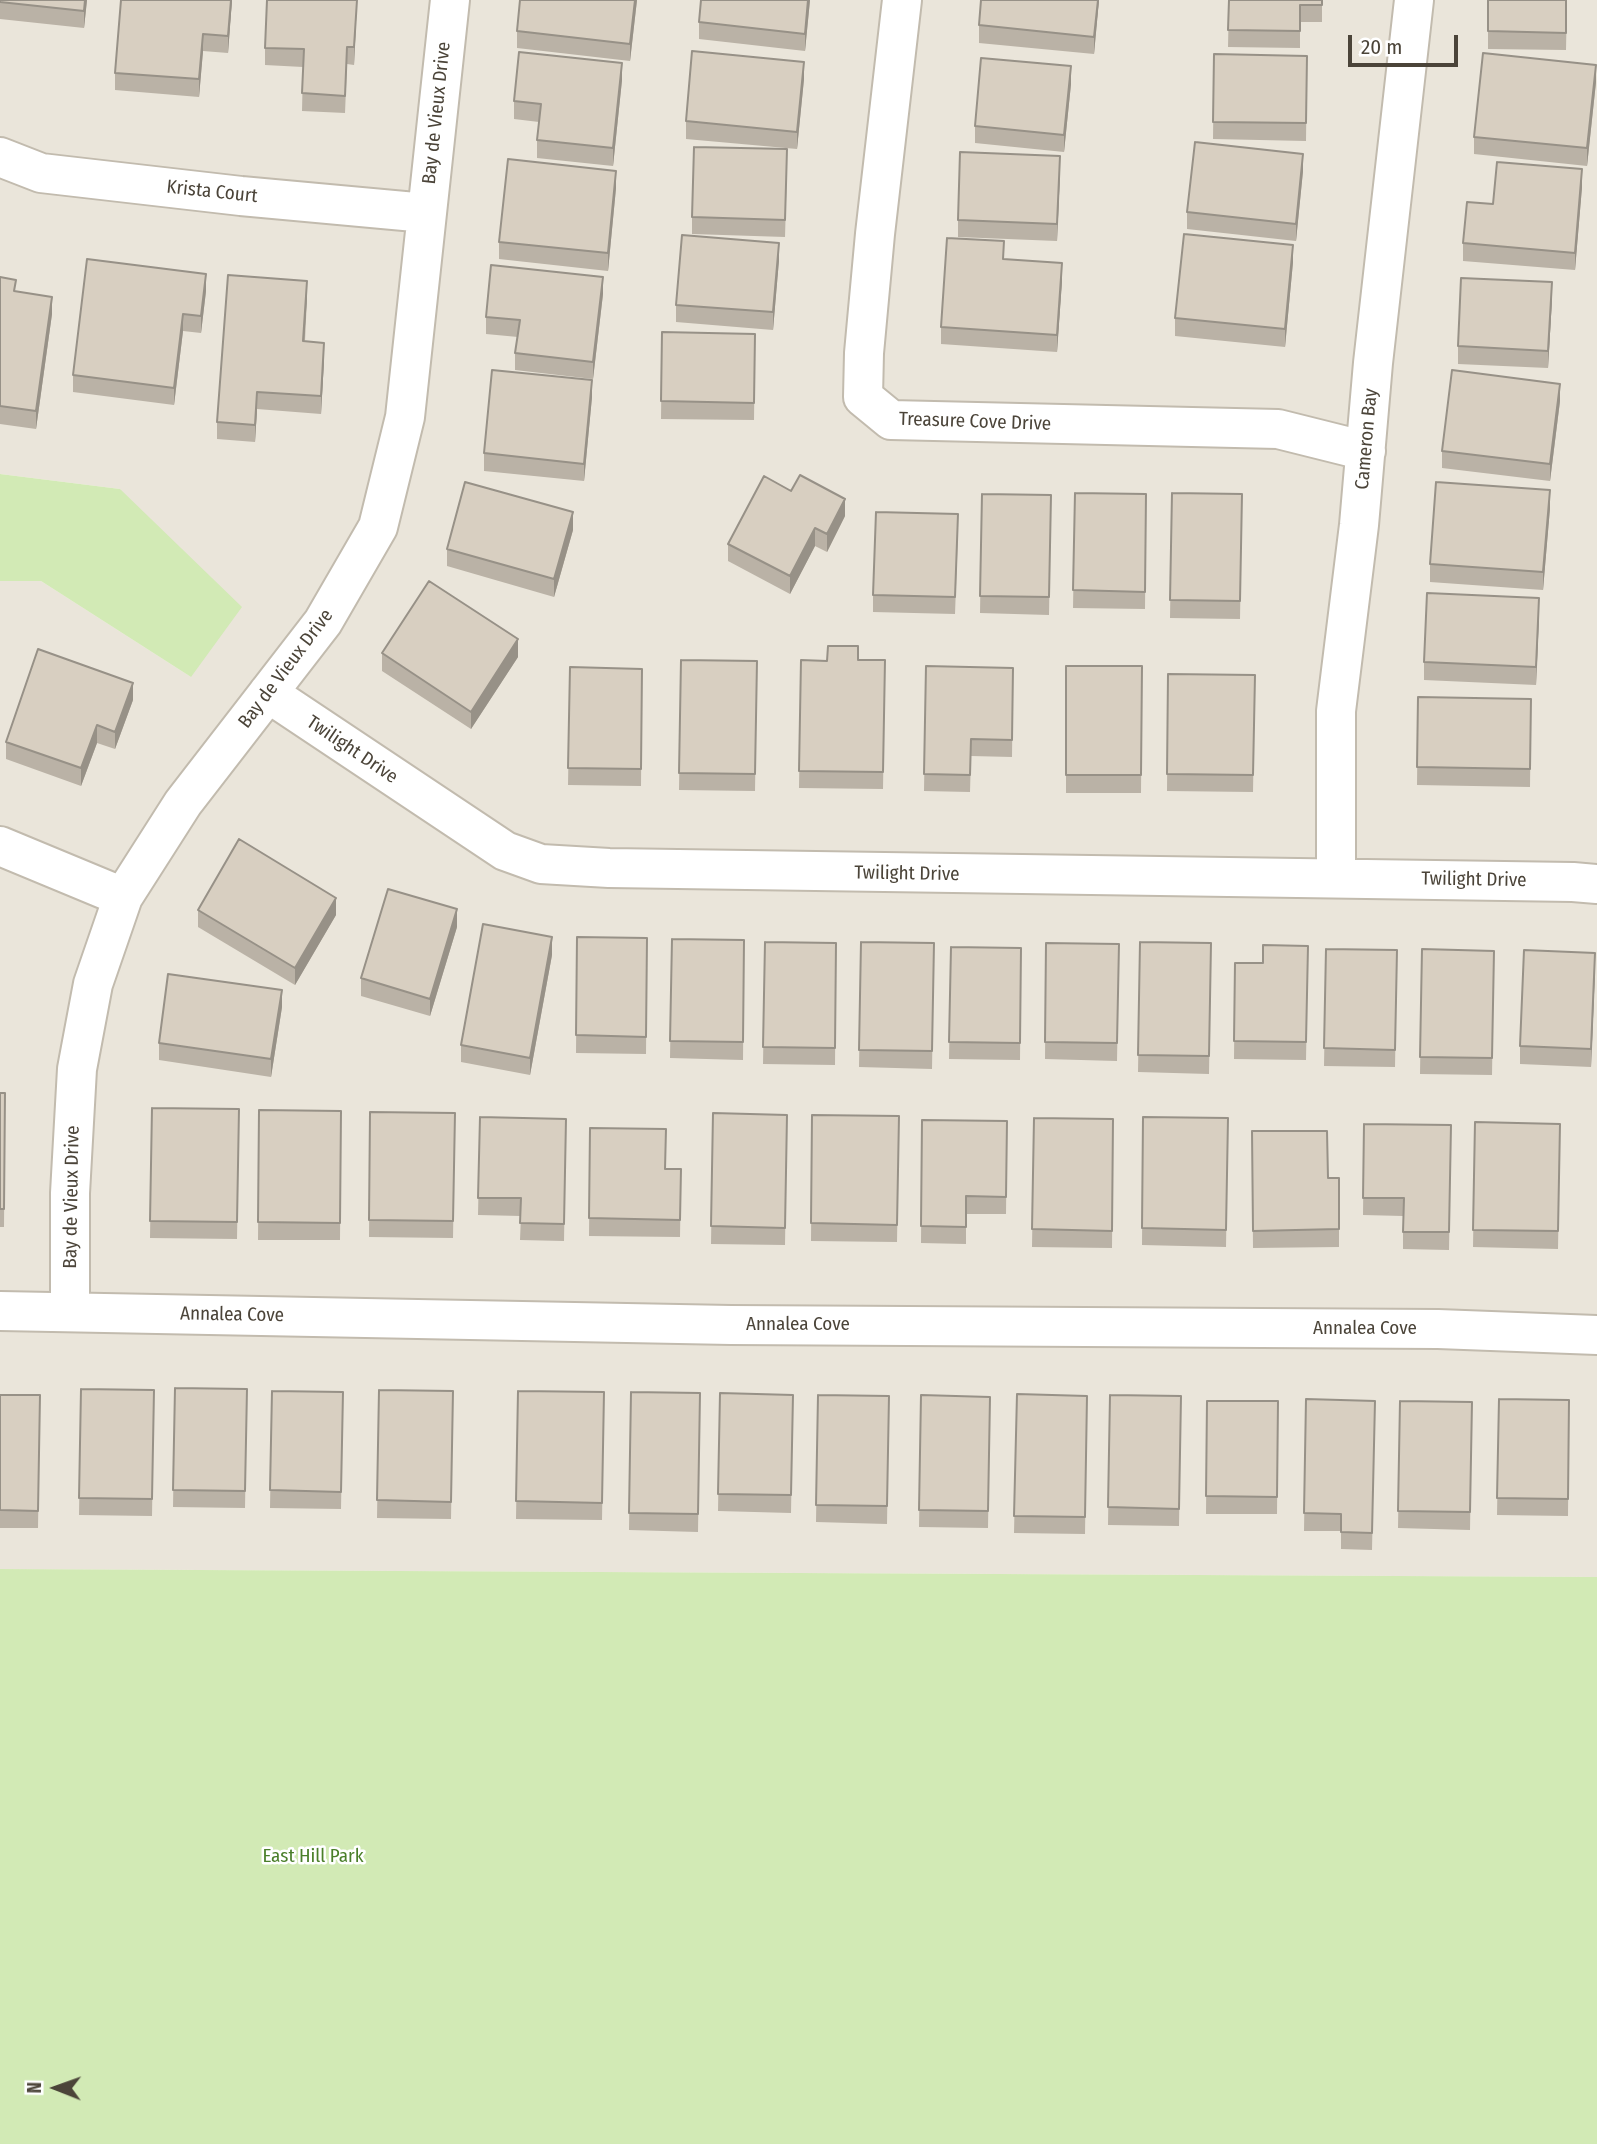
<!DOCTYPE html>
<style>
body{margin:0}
#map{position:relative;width:1597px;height:2144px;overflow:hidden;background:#f6f3ec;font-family:"Fira Sans Condensed",sans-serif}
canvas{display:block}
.north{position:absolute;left:21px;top:2053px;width:70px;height:70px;-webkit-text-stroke:5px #fff;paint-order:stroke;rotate:271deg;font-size:19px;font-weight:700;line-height:28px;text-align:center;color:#4b4439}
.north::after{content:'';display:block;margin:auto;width:24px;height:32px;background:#4b4439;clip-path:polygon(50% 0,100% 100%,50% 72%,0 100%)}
.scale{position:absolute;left:1348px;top:35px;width:110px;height:32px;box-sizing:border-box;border:4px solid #4b4439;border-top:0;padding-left:9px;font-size:21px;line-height:24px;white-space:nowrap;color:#4b4439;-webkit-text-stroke:5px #fff;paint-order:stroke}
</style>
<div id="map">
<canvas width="1597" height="2144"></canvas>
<div class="north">N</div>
<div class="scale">20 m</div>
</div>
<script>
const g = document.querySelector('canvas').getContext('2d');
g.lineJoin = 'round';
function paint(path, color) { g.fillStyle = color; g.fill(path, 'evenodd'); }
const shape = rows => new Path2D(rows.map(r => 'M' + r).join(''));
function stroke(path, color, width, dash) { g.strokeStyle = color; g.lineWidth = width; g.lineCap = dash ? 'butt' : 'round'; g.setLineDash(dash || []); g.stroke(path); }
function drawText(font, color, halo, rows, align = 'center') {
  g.font = font + ' "Fira Sans Condensed",sans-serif'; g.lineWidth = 5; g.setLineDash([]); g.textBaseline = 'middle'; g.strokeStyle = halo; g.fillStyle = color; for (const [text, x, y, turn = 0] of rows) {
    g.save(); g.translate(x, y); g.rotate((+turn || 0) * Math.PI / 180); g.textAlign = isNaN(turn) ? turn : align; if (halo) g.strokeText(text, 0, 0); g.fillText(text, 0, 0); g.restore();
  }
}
paint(shape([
 [0,0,1597,0,1597,1577,0,1569,0,581,41,581,191,677,120,489,0,474]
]), '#eae5da');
paint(shape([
 [0,474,120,489,242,607,191,677,41,581,0,581],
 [0,1569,1597,1577,1597,2144,0,2144]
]), '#d2eab5');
const minor = shape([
 [902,0,875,234,864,353,863,397,891,420,1278,429,1366,451],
 [0,157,41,173,241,196,426,213],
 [268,693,505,851,541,864,609,868,1573,882,1597,884],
 [0,846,123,897],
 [1336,878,1336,711,1359,525,1373,363,1414,0],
 [0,1311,731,1325,1438,1329,1597,1335],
 [70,1312,70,1193,77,1069,93,984,123,897,183,803,323,622,378,527,405,417,450,0]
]);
stroke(minor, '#c2bbae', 42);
stroke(minor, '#fff', 38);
paint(shape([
 [0,0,87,0,84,28,0,19],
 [232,0,228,53,203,51,199,97,115,90,115,73],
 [357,0,354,65,347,64,345,113,302,111,303,67,265,65,265,48],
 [637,0,630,61,517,48,517,31],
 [701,0,810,0,805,51,699,39,699,22],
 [981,0,1099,0,1094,54,979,43,979,25],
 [1229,0,1322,0,1322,22,1300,22,1300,48,1228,47],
 [1488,0,1567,0,1566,50,1488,49],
 [1214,54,1307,56,1306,141,1213,139],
 [804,79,797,149,686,139,686,121],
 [622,80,613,166,537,158,537,140,539,122,514,119,514,101],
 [1596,82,1587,166,1474,154,1474,137],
 [1071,84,1064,152,975,143,975,126],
 [787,167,785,237,692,234,692,217],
 [1303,171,1296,241,1187,229,1187,212],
 [1060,173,1057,241,958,237,958,220],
 [1582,187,1575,270,1463,261,1463,243,1493,204],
 [616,188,608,271,499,259,499,242],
 [1004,259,1062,281,1057,352,941,344,941,327],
 [779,260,773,330,676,322,676,305],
 [1293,262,1285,347,1175,336,1175,318],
 [0,277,16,292,52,314,36,429,0,424],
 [206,291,201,333,183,331,174,405,73,392,73,375],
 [603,294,593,379,515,370,515,353,518,337,486,334,486,317],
 [307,298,305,341,324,360,321,414,257,409,255,442,217,439,217,422],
 [1552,299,1548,368,1458,364,1458,346],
 [662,332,755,334,754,420,661,419],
 [592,397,584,481,484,471,484,453],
 [1560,401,1550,481,1442,468,1442,451],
 [1075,493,1146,494,1145,609,1073,608],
 [1172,493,1242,494,1240,619,1170,618],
 [982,494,1051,495,1049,615,980,613],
 [1550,508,1543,590,1430,582,1430,564],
 [845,516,827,552,815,546,790,594,728,561,728,544],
 [573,530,554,597,447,566,447,549],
 [958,532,955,614,873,612,873,595],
 [1539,616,1536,685,1424,680,1424,662],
 [382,653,518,657,471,729,382,671],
 [681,660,757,661,755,791,679,790],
 [801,660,885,660,883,789,799,788],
 [926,666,1013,668,1012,757,971,756,970,792,924,791],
 [1066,666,1142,666,1141,793,1066,793],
 [570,667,642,669,641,786,568,785],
 [1168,674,1255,675,1253,792,1167,791],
 [1418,697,1531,699,1530,787,1417,785],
 [133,700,115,749,97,743,81,786,6,759,6,742],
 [198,910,336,915,295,985,198,927],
 [457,927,430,1016,361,996,361,978],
 [577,937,647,938,646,1054,576,1053],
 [672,939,744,940,743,1060,670,1058],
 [765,942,836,943,835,1065,763,1064],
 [861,942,934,943,932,1069,859,1067],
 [1140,942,1211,943,1209,1074,1138,1072],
 [1046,943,1119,944,1117,1061,1045,1059],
 [1308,946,1306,1060,1234,1059,1235,963,1263,963],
 [951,947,1021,948,1020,1060,949,1059],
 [1326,949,1397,950,1395,1067,1324,1066],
 [1422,949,1494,951,1492,1075,1420,1074],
 [552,955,530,1075,461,1062,461,1045],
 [1595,970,1591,1067,1520,1064,1520,1046],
 [282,1007,271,1077,159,1060,159,1043],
 [0,1093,5,1093,4,1227,0,1227],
 [152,1108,239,1109,237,1239,150,1238],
 [259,1110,341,1111,340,1240,258,1240],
 [370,1112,455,1113,453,1238,369,1237],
 [713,1113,787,1115,785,1245,711,1244],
 [812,1115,899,1116,897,1242,811,1241],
 [480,1117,566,1119,564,1241,520,1240,521,1216,478,1215],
 [1143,1117,1228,1118,1226,1247,1142,1245],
 [1034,1118,1113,1119,1112,1248,1032,1247],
 [922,1120,1007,1121,1006,1214,966,1214,966,1244,921,1243],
 [1475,1122,1560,1124,1558,1249,1473,1247],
 [1364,1124,1451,1125,1449,1250,1403,1249,1403,1216,1363,1215],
 [590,1128,666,1169,681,1169,680,1237,589,1236],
 [1252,1131,1328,1178,1339,1178,1339,1247,1253,1248],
 [175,1388,247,1389,245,1508,173,1507],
 [81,1389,154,1390,152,1516,79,1515],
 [379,1390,453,1391,451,1519,377,1518],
 [272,1391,343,1392,341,1509,270,1508],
 [518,1391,604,1392,602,1520,516,1519],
 [631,1392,700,1393,698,1532,629,1530],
 [720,1393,793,1395,791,1513,718,1511],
 [1017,1394,1087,1396,1085,1534,1014,1533],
 [0,1395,40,1395,38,1528,0,1528],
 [818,1395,889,1396,887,1524,816,1522],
 [921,1395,990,1397,988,1528,919,1527],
 [1110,1395,1181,1396,1179,1526,1108,1525],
 [1306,1399,1375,1401,1372,1550,1341,1549,1341,1531,1304,1531],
 [1499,1399,1569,1400,1568,1516,1497,1515],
 [1207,1401,1278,1401,1277,1514,1206,1514],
 [1400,1401,1472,1402,1470,1530,1398,1528]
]), '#bab2a6');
paint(shape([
 [85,0,87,0,84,28,84,11],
 [231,0,232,0,228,53,228,36],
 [357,0,354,65,354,47],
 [635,0,637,0,630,61,630,44],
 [808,0,810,0,805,51,805,34],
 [1098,0,1099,0,1094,54,1094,37],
 [203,34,203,51,199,97,199,79],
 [804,62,804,79,797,149,797,132],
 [622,63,622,80,613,166,613,148],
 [1596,65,1596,82,1587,166,1587,148],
 [1071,66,1071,84,1064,152,1064,135],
 [1303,154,1303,171,1296,241,1296,224],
 [1060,156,1060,173,1057,241,1057,224],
 [1582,169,1582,187,1575,270,1575,253],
 [616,171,616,188,608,271,608,253],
 [779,243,779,260,773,330,773,312],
 [1293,245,1293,262,1285,347,1285,329],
 [1062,263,1062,281,1057,352,1057,335],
 [206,274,206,291,201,333,201,316],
 [603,277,603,294,593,379,593,362],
 [307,281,307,298,303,359,303,341],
 [1552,282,1552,299,1548,368,1548,351],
 [52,297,52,314,36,429,36,411],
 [183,314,183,331,174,405,174,388],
 [324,343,324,360,321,414,321,396],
 [592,380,592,397,584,481,584,464],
 [1560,384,1560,401,1550,481,1550,464],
 [257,392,257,409,255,442,255,425],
 [1550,490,1550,508,1543,590,1543,572],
 [845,499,845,516,827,552,827,534],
 [573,512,573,530,554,597,554,579],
 [815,528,815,546,790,594,790,576],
 [1539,598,1539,616,1536,685,1536,667],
 [518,639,518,657,471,729,471,712],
 [133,683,133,700,115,749,115,732],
 [97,725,97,743,81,786,81,768],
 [336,898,336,915,295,985,295,968],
 [457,909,457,927,430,1016,430,999],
 [552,937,552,955,530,1075,530,1058],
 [1595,953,1595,970,1591,1067,1591,1049],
 [282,990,282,1007,271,1077,271,1059]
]), '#979187');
const building = shape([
 [0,0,85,0,84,11,0,2,0,0],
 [121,0,231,0,228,36,203,34,199,79,115,73,121,0],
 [267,0,357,0,354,47,347,47,345,96,302,93,304,49,265,48,267,0],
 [520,0,635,0,630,44,517,31,520,0],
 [701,0,808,0,805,34,699,22,701,0],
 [981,0,1098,0,1094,37,979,25,981,0],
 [1229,0,1322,0,1322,5,1300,5,1300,31,1228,30,1229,0],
 [1488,0,1566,0,1566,33,1488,31,1488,0],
 [692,51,804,62,797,132,686,121,692,51],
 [519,52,622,63,613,148,537,140,541,104,514,101,519,52],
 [1483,53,1596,65,1587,148,1474,137,1483,53],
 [1214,54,1307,56,1306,123,1213,122,1214,54],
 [981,58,1071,66,1064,135,975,126,981,58],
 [1195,142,1303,154,1296,224,1187,212,1195,142],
 [694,147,787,149,785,220,692,217,694,147],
 [960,152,1060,156,1057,224,958,220,960,152],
 [508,159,616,171,608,253,499,242,508,159],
 [1497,162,1582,169,1575,253,1463,243,1467,202,1493,204,1497,162],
 [1184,234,1293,245,1285,329,1175,318,1184,234],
 [682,235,779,243,773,312,676,305,682,235],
 [947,238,1004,241,1003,259,1062,263,1057,335,941,327,947,238],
 [87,259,206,274,201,316,183,314,174,388,73,375,87,259],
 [491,265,603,277,593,362,515,353,520,320,486,317,491,265],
 [228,275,307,281,303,341,324,343,321,396,257,392,255,425,217,422,228,275],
 [0,277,16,280,14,291,52,297,36,411,0,406,0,277],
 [1461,278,1552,282,1548,351,1458,346,1461,278],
 [662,332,755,334,754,403,661,401,662,332],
 [492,370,592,380,584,464,484,453,492,370],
 [1452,370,1560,384,1550,464,1442,451,1452,370],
 [800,475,845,499,827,534,815,528,790,576,728,544,764,476,791,491,800,475],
 [465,482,573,512,554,579,447,549,465,482],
 [1436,482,1550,490,1543,572,1430,564,1436,482],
 [1075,493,1146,494,1145,592,1073,590,1075,493],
 [1172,493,1242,494,1240,601,1170,600,1172,493],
 [982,494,1051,495,1049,597,980,596,982,494],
 [876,512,958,514,955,597,873,595,876,512],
 [429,581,518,639,471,712,382,653,429,581],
 [1427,593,1539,598,1536,667,1424,662,1427,593],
 [828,646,858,646,858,660,885,660,883,772,799,771,801,660,827,661,828,646],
 [38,649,133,683,115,732,97,725,81,768,6,742,38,649],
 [681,660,757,661,755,774,679,773,681,660],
 [926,666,1013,668,1012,740,971,739,970,775,924,774,926,666],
 [1066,666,1142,666,1141,775,1066,775,1066,666],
 [570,667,642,669,641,769,568,768,570,667],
 [1168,674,1255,675,1253,775,1167,774,1168,674],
 [1418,697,1531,699,1530,769,1417,767,1418,697],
 [239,839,336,898,295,968,198,910,239,839],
 [388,889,457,909,430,999,361,978,388,889],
 [483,924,552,937,530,1058,461,1045,483,924],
 [577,937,647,938,646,1037,576,1035,577,937],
 [672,939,744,940,743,1042,670,1041,672,939],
 [765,942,836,943,835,1048,763,1047,765,942],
 [861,942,934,943,932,1051,859,1050,861,942],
 [1140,942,1211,943,1209,1056,1138,1055,1140,942],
 [1046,943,1119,944,1117,1043,1045,1042,1046,943],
 [1263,945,1308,946,1306,1042,1234,1041,1235,963,1263,963,1263,945],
 [951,947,1021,948,1020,1043,949,1042,951,947],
 [1326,949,1397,950,1395,1050,1324,1048,1326,949],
 [1422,949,1494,951,1492,1058,1420,1057,1422,949],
 [1524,950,1595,953,1591,1049,1520,1046,1524,950],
 [168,974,282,990,271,1059,159,1043,168,974],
 [0,1093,5,1093,4,1209,0,1209,0,1093],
 [152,1108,239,1109,237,1222,150,1221,152,1108],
 [259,1110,341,1111,340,1223,258,1222,259,1110],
 [370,1112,455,1113,453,1221,369,1220,370,1112],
 [713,1113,787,1115,785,1228,711,1226,713,1113],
 [812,1115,899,1116,897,1225,811,1223,812,1115],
 [480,1117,566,1119,564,1224,520,1223,521,1198,478,1198,480,1117],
 [1143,1117,1228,1118,1226,1230,1142,1228,1143,1117],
 [1034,1118,1113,1119,1112,1231,1032,1229,1034,1118],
 [922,1120,1007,1121,1006,1197,966,1196,966,1227,921,1226,922,1120],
 [1475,1122,1560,1124,1558,1231,1473,1230,1475,1122],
 [1364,1124,1451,1125,1449,1232,1403,1232,1404,1198,1363,1198,1364,1124],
 [590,1128,666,1129,665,1169,681,1169,680,1220,589,1218,590,1128],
 [1252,1131,1327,1131,1328,1178,1339,1178,1339,1229,1253,1231,1252,1131],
 [175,1388,247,1389,245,1491,173,1490,175,1388],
 [81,1389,154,1390,152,1499,79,1498,81,1389],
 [379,1390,453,1391,451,1502,377,1500,379,1390],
 [272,1391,343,1392,341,1492,270,1490,272,1391],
 [518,1391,604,1392,602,1503,516,1501,518,1391],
 [631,1392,700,1393,698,1514,629,1513,631,1392],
 [720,1393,793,1395,791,1495,718,1494,720,1393],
 [1017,1394,1087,1396,1085,1517,1014,1516,1017,1394],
 [0,1395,40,1395,38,1511,0,1510,0,1395],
 [818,1395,889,1396,887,1506,816,1505,818,1395],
 [921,1395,990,1397,988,1511,919,1510,921,1395],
 [1110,1395,1181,1396,1179,1509,1108,1507,1110,1395],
 [1306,1399,1375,1401,1372,1533,1341,1532,1341,1514,1304,1513,1306,1399],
 [1499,1399,1569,1400,1568,1499,1497,1498,1499,1399],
 [1207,1401,1278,1401,1277,1497,1206,1496,1207,1401],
 [1400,1401,1472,1402,1470,1512,1398,1511,1400,1401]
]);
paint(building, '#d8cfc1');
stroke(building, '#979187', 2);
drawText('19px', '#4b4439', '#fff', [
 ["Bay de Vieux Drive",437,113,-84],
 ["Krista Court",212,192,6],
 ["Treasure Cove Drive",975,422,2],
 ["Cameron Bay",1367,439,-85],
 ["Bay de Vieux Drive",286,669,-53],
 ["Twilight Drive",352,750,34],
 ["Twilight Drive",907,874,1],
 ["Twilight Drive",1474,880,1],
 ["Bay de Vieux Drive",72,1197,-89],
 ["Annalea Cove",232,1315,1],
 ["Annalea Cove",798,1325],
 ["Annalea Cove",1365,1329]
]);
drawText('19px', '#4a7f2a', '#fff', [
 ["East Hill Park",313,1857]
]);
</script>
